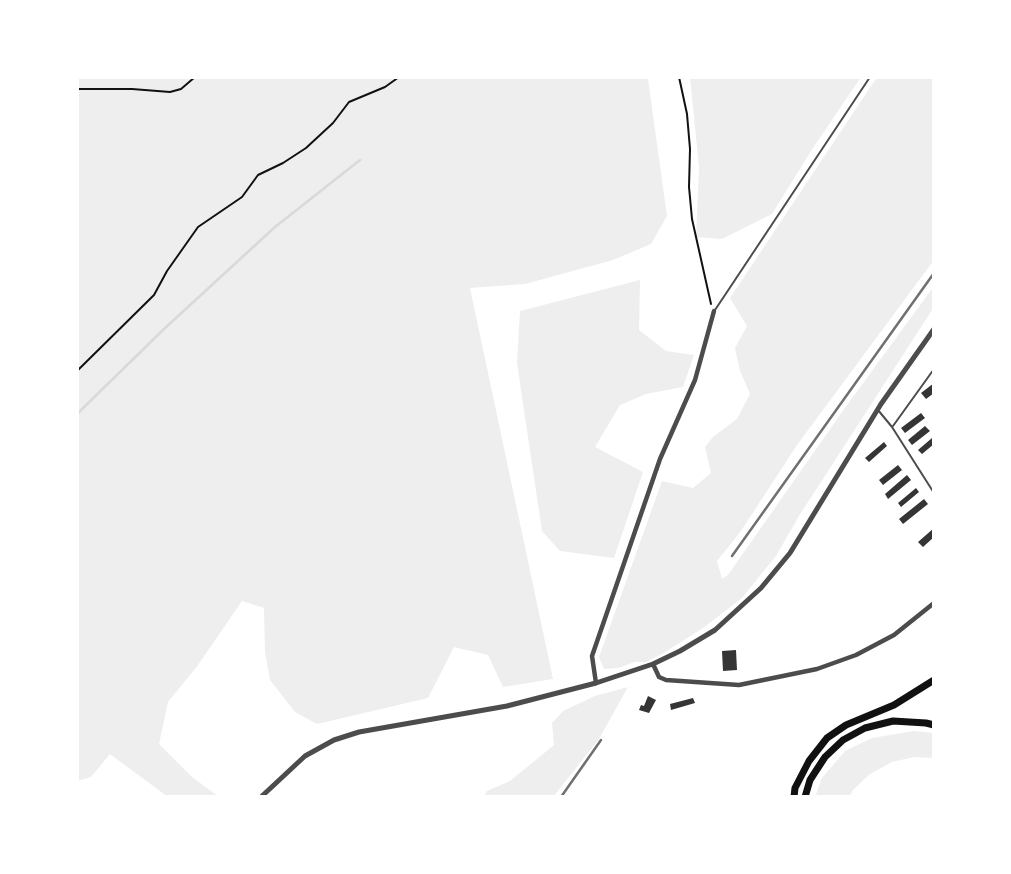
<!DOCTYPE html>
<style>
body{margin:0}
#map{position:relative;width:1011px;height:874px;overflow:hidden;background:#fff;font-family:Manrope,sans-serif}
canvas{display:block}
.frame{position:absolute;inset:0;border:79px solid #fff;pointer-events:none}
</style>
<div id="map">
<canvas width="1011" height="874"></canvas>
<div class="frame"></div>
</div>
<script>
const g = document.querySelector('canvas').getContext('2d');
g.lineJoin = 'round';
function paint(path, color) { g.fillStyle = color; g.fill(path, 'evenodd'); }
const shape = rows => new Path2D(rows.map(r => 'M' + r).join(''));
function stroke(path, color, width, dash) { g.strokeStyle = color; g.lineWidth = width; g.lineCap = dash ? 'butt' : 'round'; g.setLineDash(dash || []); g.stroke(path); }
paint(shape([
 [77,77,651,77,648,79,667,216,651,244,613,260,525,284,470,288,553,679,503,687,488,655,454,647,428,698,317,724,295,712,270,680,265,652,264,608,242,601,198,665,168,702,159,744,192,777,219,797,168,797,110,754,91,777,77,781],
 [690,77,861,77,811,151,772,214,722,239,696,237,699,167],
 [877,77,934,77,934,260,797,445,741,531,717,561,722,579,728,575,842,412,934,286,934,307,799,516,776,556,742,598,703,628,662,654,646,662,635,662,618,668,604,669,599,657,662,481,693,488,711,473,705,447,713,437,737,419,750,394,740,371,735,348,747,326,730,298],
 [640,280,639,330,666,351,694,355,683,387,646,394,620,405,595,447,643,472,614,558,560,551,542,531,517,363,520,311],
 [628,687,599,739,553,797,484,797,487,791,510,781,554,745,552,723,563,711,595,696],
 [914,731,934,733,934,758,914,757,892,762,870,774,853,790,849,797,815,797,822,778,845,751,872,738]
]), '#eee');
stroke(shape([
 [77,414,164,329,275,227,360,160]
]), '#d9d9d9', 2.5);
paint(shape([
 [934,383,934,393,926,399,921,393],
 [921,413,925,418,905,433,901,428],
 [925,426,930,431,912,445,908,440],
 [932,438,934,444,922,454,918,450],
 [884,442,887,446,869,462,865,458],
 [898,465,902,470,883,485,879,480],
 [907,475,911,480,888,499,885,494],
 [916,488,919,492,901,507,898,503],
 [924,499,928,504,903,524,899,519],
 [934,528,934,537,923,547,918,542],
 [736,650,737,670,723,671,722,651],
 [648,696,656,700,649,713,639,710,641,705,644,706],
 [693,698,695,703,671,710,670,704]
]), '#353535');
stroke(shape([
 [679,77,687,114,690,149,689,187,692,219,711,304],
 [77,89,132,89,170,92,181,89,195,77],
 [77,371,154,295,167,271,198,227,242,197,258,175,283,163,306,148,333,123,349,102,385,87,399,77]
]), '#111', 2);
stroke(shape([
 [715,310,870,77],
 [878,410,892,427,934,493],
 [893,426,934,369]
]), '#4c4c4c', 2);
stroke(shape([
 [653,664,659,677,666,680,739,685,817,669,856,655,894,635,934,603],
 [596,683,592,656,660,459,695,380,714,311]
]), '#4c4c4c', 4.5);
stroke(shape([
 [261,797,305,756,334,740,359,732,507,706,596,683,653,664,680,651,715,630,761,588,790,553,881,404,934,329]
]), '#4c4c4c', 5);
stroke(shape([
 [794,797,795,788,809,761,827,738,846,725,894,705,934,680],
 [805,797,810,780,825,757,843,740,865,728,893,721,926,723,934,725]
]), '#111', 7);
stroke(shape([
 [732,556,934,273],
 [561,797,601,740]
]), '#707070', 2.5);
</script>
